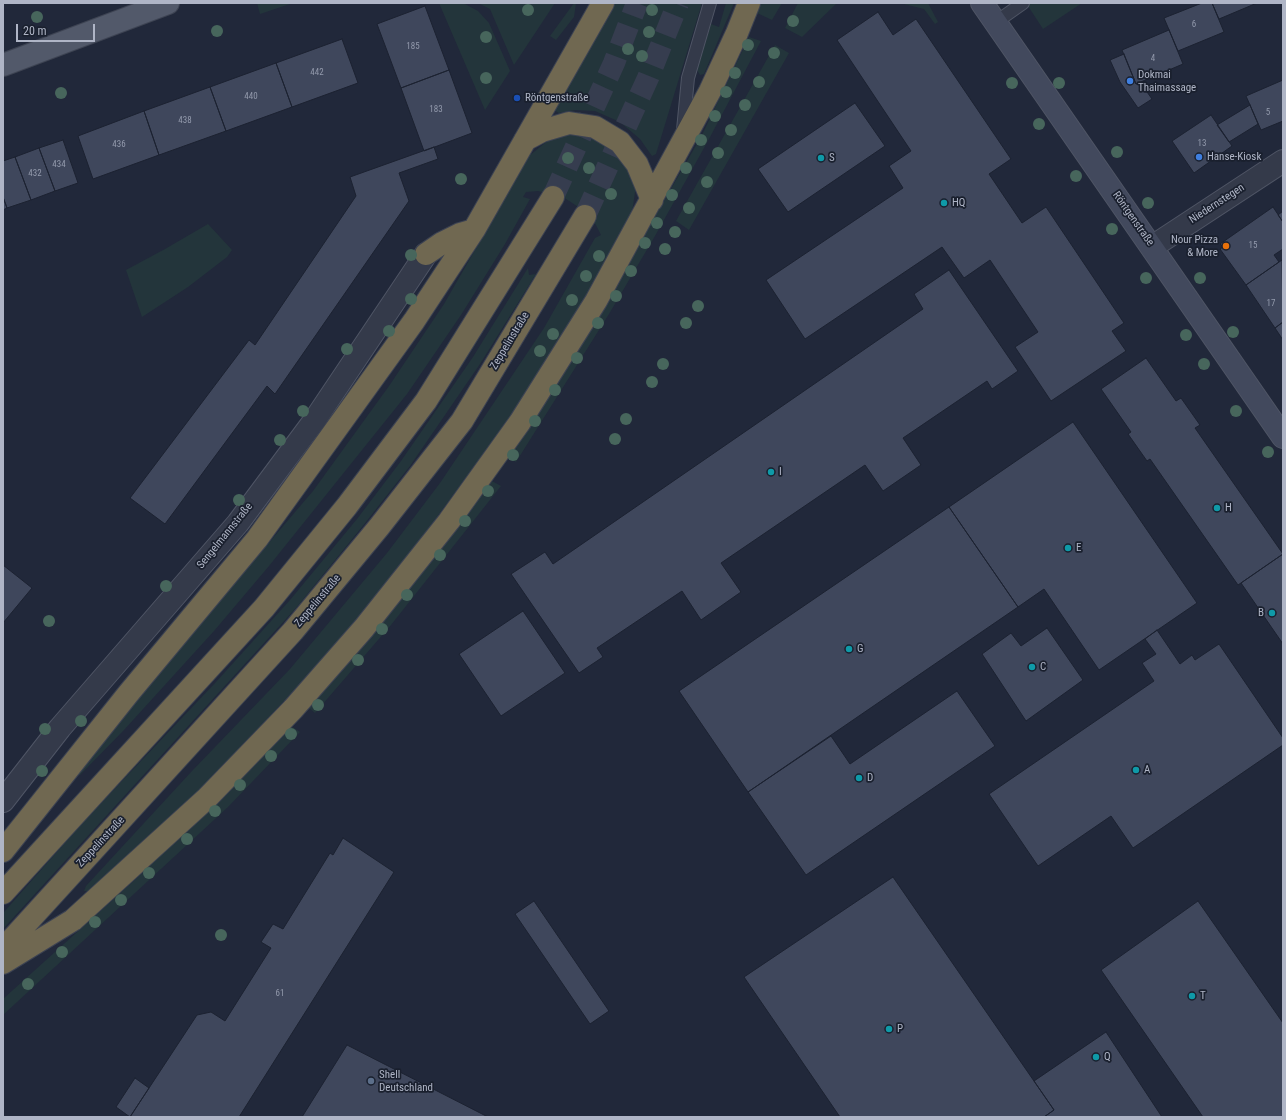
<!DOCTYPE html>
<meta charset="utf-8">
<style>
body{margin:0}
#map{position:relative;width:1286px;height:1120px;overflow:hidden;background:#21283a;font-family:"Roboto Condensed",sans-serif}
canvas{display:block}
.frame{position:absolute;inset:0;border:4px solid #afb5c6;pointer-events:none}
.scale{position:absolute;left:16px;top:24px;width:79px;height:18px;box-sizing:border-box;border:2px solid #afb5c6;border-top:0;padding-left:5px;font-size:12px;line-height:14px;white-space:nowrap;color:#afb5c6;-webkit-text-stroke:3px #1a202e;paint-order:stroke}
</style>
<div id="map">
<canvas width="1286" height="1120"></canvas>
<div class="frame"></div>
<div class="scale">20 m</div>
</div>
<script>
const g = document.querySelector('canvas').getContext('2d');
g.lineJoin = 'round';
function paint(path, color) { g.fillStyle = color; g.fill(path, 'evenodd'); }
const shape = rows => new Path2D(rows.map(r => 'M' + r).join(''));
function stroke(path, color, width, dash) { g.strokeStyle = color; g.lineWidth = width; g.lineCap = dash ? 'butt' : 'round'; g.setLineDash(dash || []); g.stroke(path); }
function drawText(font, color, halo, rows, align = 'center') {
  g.font = font + ' "Roboto Condensed",sans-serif'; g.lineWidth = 3.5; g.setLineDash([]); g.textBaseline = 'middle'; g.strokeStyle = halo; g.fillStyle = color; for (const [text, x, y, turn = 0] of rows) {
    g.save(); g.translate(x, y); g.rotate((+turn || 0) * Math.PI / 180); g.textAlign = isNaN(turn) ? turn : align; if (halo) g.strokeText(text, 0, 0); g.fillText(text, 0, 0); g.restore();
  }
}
paint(shape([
 [257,3,293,3,260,14],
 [439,3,463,3,478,11,489,23,510,71,485,110],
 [478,3,555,3,514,65,490,9],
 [574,3,576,3,574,17,556,40,550,36],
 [611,3,702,3,656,154,652,156,640,139,620,122,595,111,575,110,559,113,554,110],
 [726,3,734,3,704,74,700,75,697,70,711,24,719,27],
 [761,3,782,3,772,20,757,13],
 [798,3,837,3,802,37,785,28],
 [900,3,928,3,938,22,935,24,924,9],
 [1026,3,1082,3,1043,29],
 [749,37,761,41,709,139,655,236,609,314,516,462,509,457,569,366,646,232,702,135],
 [775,45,789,53,689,230,676,221],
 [572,133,594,137,612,147,626,162,636,185,632,213,612,253,564,334,508,421,402,564,336,646,203,787,90,891,84,891,86,886,192,771,290,669,387,553,440,483,544,328,595,238,601,235,596,225,583,210,563,197,538,191,526,192,523,197,530,199,505,244,461,315,407,394,269,566,214,631,124,730,80,775,74,775,75,770,313,491,389,386,444,304,529,156,551,138],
 [208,224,232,250,227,257,188,287,142,317,126,270,165,249],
 [528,268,529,275,536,274,480,364,410,466,362,527,296,608,3,929,4,912,84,821,216,682,290,600,357,519,401,461,473,357],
 [492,481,501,486,391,625,315,713,309,708,385,619],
 [291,726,300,732,228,807,3,1015,3,999,138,877,220,798]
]), '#23353b');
const building = shape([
 [1202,3,1212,3,1224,32,1178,51,1164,18,1202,3],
 [1212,3,1257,3,1219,19,1212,3],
 [425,6,449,70,401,88,377,24,425,6],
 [878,12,893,35,916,19,1011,159,989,174,1022,223,1046,207,1124,323,1112,331,1126,351,1051,401,1015,347,1038,332,990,260,964,278,942,247,805,339,766,280,903,188,889,166,911,151,837,40,878,12],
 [1169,30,1183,64,1136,84,1122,50,1169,30],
 [342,39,358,83,292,107,276,63,342,39],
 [1124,54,1136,84,1140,82,1152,99,1138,108,1120,82,1110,60,1124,54],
 [276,63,292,107,226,131,210,87,276,63],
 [449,70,472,133,424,151,401,88,449,70],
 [1283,80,1283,121,1261,130,1246,96,1283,80],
 [210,87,226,131,159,155,144,111,210,87],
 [855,103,885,146,788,212,758,169,855,103],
 [1250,105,1258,124,1229,142,1217,125,1250,105],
 [144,111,159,155,93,179,78,136,144,111],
 [1211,115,1232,146,1194,173,1172,141,1211,115],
 [63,140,78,183,55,191,39,148,63,140],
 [434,147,438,159,399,173,409,201,275,394,267,386,165,524,130,498,249,340,255,345,356,196,350,177,434,147],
 [39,148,55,191,31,200,15,157,39,148],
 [15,157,31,200,7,208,3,197,3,161,15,157],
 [3,197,7,208,3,210,3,197],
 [1273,207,1283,222,1283,249,1274,255,1279,262,1246,285,1220,249,1223,247,1220,244,1273,207],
 [1283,211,1283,222,1278,215,1283,211],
 [1282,260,1283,322,1275,328,1246,285,1282,260],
 [949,270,1018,371,992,389,987,381,903,438,921,465,883,491,865,465,721,563,741,592,701,620,682,591,597,648,603,657,579,673,511,574,545,552,553,564,923,309,914,294,949,270],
 [1283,322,1283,340,1275,328,1283,322],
 [1146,358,1176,401,1181,398,1200,425,1195,428,1283,554,1238,585,1150,459,1147,461,1128,434,1131,432,1101,389,1146,358],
 [1073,422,1197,603,1099,670,1044,589,1018,607,949,507,1073,422],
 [949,507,1018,607,748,792,679,691,949,507],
 [1283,554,1283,644,1241,583,1283,554],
 [3,565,32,588,3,623,3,565],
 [523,611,565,673,501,716,459,654,523,611],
 [1047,628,1083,680,1026,721,982,654,1011,633,1021,646,1047,628],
 [1157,630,1180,664,1192,655,1195,660,1219,644,1283,738,1283,745,1133,848,1111,816,1038,866,989,794,1154,681,1142,663,1156,654,1145,639,1157,630],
 [957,691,995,746,806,875,748,792,831,736,850,764,957,691],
 [343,838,394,872,239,1117,130,1117,197,1015,211,1012,225,1021,271,948,261,942,273,924,283,929,330,853,333,855,343,838],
 [893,877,1054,1110,1044,1117,840,1117,744,977,893,877],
 [534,901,609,1011,590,1024,515,914,534,901],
 [1198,901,1283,1023,1283,1117,1203,1117,1101,970,1198,901],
 [1106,1032,1162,1117,1044,1117,1054,1110,1034,1081,1106,1032],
 [347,1045,488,1117,302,1117,347,1045],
 [135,1078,149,1088,130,1117,116,1107,135,1078]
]);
paint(building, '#3f475c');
stroke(building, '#1c2231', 1);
stroke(shape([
 [553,197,614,63,637,3],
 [585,216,648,78,678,3]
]), '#363d4f', 22, [22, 11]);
const lane = shape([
 [996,22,1023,3],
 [683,130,688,78,710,3]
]);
const street = shape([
 [1152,247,1283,161],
 [3,801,60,728,238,523,314,421,426,254]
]);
const secondary = shape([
 [982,3,1283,437]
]);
const primary = shape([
 [3,65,168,3]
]);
const highway = shape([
 [525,140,542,131,569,123,595,127,620,142,637,164,652,200],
 [426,254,442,243,460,234,474,230],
 [3,851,128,694,257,539,414,321,474,230,603,3],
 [3,893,264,608,347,506,426,401,553,197],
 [3,949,293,631,379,527,462,421,585,216],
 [3,963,73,920,207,798,293,709,364,628,449,521,520,422,596,301,710,91,737,33,749,3]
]);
stroke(lane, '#4f5565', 14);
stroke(street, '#4f5565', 24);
stroke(secondary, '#4f5565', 24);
stroke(primary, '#3e4453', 24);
stroke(highway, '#3c4252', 24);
stroke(lane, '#343a4a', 12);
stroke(street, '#343a4a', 22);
stroke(secondary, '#42495d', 22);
stroke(primary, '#52596a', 22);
stroke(highway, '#706851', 22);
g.fillStyle = '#47665c';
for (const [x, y] of [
 [528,10],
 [652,10],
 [37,17],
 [793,21],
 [217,31],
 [649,32],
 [486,37],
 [748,45],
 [628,49],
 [774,53],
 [642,56],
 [735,73],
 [486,78],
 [759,82],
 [1012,83],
 [1059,83],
 [726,92],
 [61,93],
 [745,105],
 [715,116],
 [1039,124],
 [731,130],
 [701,140],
 [1117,152],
 [718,153],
 [568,158],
 [589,168],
 [686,168],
 [1076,176],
 [461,179],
 [707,182],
 [611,194],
 [672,195],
 [1148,203],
 [689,208],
 [657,223],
 [1112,229],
 [675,232],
 [645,243],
 [665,249],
 [411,255],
 [599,256],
 [631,271],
 [586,276],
 [1146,278],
 [1200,278],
 [616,296],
 [411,299],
 [572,300],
 [698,306],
 [598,323],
 [686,323],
 [389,331],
 [1233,332],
 [553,334],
 [1186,335],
 [347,349],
 [540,351],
 [577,358],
 [663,364],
 [1204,364],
 [652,382],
 [555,390],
 [303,411],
 [1236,411],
 [626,419],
 [535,421],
 [615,439],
 [280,440],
 [1268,452],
 [513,455],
 [488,491],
 [239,500],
 [465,521],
 [440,555],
 [166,586],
 [407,595],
 [49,621],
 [382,629],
 [358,660],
 [318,705],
 [81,721],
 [45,729],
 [291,734],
 [271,756],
 [42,771],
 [240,785],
 [215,811],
 [187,839],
 [149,873],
 [121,900],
 [95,922],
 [221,935],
 [62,952],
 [28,984]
]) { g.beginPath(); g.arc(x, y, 6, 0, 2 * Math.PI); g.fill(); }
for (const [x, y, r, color] of [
 [1130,81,4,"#3f7fe0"],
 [517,98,4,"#1a4fb4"],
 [1199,157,4,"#3f7fe0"],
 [821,158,4,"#0f9aa8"],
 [944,203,4,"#0f9aa8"],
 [1226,246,4,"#e8710a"],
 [771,472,4,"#0f9aa8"],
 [1217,508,4,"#0f9aa8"],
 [1068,548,4,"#0f9aa8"],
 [1272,613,4,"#0f9aa8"],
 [849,649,4,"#0f9aa8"],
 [1032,667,4,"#0f9aa8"],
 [1136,770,4,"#0f9aa8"],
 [859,778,4,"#0f9aa8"],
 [1192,996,4,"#0f9aa8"],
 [889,1029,4,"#0f9aa8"],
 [1096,1057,4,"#0f9aa8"],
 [371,1081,4,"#5c6f8a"]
]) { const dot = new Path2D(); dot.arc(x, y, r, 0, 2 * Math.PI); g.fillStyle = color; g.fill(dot); stroke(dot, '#1a202e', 1.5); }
drawText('9px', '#939aac', null, [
 ["6",1194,25],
 ["185",413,47],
 ["4",1153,59],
 ["442",317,73],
 ["440",251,97],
 ["183",436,110],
 ["5",1268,113],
 ["438",185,121],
 ["13",1202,144],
 ["436",119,145],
 ["434",59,165],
 ["432",35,174],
 ["15",1253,246],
 ["17",1271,304],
 ["61",280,994]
]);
drawText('11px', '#afb5c6', '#1a202e', [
 ["Dokmai",1138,75],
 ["Thaimassage",1138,88],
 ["Röntgenstraße",525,98],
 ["Hanse-Kiosk",1207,157],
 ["S",829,158],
 ["HQ",952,203],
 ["Nour Pizza",1218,240,"right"],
 ["& More",1218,253,"right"],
 ["I",779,472],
 ["H",1225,508],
 ["E",1076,548],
 ["B",1264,613,"right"],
 ["G",857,649],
 ["C",1040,667],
 ["A",1144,770],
 ["D",867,778],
 ["T",1200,996],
 ["P",897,1029],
 ["Q",1104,1057],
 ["Shell",379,1075],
 ["Deutschland",379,1088]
], 'left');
drawText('11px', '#afb5c6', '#1a202e', [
 ["Niedernstegen",1217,204,-33],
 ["Röntgenstraße",1133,219,55],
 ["Zeppelinstraße",510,341,-59],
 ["Sengelmannstraße",225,536,-51],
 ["Zeppelinstraße",318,601,-50],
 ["Zeppelinstraße",101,842,-47]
]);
</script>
